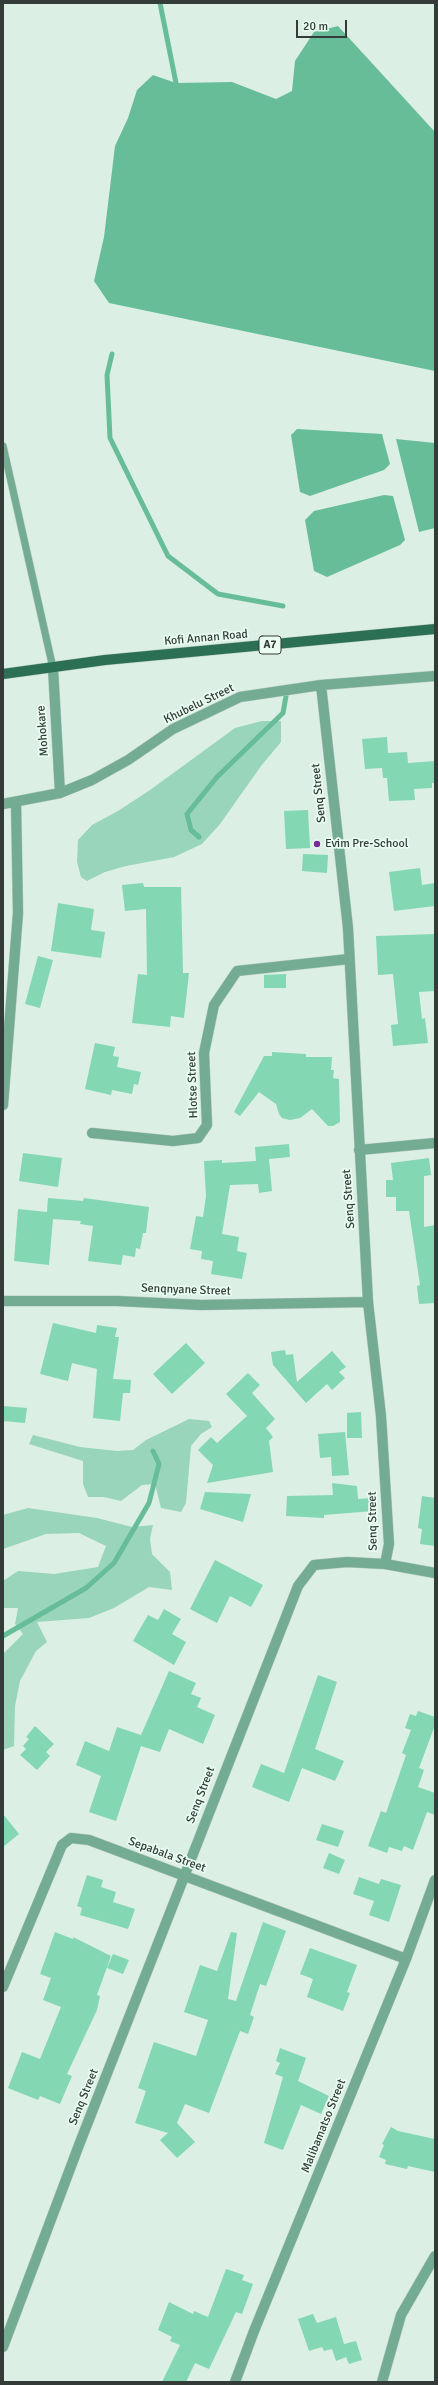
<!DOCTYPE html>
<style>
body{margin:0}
#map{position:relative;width:438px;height:2385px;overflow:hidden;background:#dbefe5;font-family:Signika,sans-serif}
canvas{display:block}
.frame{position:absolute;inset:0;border:4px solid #343c39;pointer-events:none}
.scale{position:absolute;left:296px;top:20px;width:51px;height:18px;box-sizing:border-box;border:2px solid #343c39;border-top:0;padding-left:5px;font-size:12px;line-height:14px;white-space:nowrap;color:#343c39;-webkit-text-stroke:3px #e8fcf2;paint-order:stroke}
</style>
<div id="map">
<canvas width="438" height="2385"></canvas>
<div class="frame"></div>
<div class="scale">20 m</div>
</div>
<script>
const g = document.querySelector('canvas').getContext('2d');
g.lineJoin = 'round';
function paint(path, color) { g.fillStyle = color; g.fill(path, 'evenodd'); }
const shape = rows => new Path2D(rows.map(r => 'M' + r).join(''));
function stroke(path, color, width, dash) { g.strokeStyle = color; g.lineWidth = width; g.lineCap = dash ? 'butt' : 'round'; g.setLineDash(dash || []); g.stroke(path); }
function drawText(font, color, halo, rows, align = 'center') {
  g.font = font + ' Signika,sans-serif'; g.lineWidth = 3.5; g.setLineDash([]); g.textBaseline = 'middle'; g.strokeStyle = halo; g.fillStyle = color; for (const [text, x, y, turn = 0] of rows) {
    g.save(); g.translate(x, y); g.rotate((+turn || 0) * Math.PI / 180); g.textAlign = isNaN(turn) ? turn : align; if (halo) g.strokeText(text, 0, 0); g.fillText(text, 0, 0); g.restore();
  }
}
paint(shape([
 [262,721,281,721,281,742,261,766,220,824,202,844,174,857,126,866,105,872,87,881,81,877,77,862,78,840,92,825,118,811,150,790,235,728],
 [189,1419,209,1421,212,1427,201,1434,191,1446,186,1503,181,1512,161,1508,155,1484,142,1485,121,1501,104,1497,88,1497,83,1484,83,1461,29,1444,33,1435,80,1447,117,1451,133,1450,146,1440],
 [28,1508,97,1518,132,1527,153,1525,150,1539,152,1554,170,1572,172,1590,149,1587,114,1608,89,1618,37,1622,47,1642,36,1651,20,1681,15,1706,14,1746,3,1750,3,1654,23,1634,15,1624,18,1608,3,1608,3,1581,18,1571,54,1574,98,1567,106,1546,79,1533,46,1534,3,1549,3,1515]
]), '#99d5ba');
paint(shape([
 [338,26,435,132,435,371,109,303,94,281,104,237,115,146,128,118,137,90,153,75,176,83,232,82,276,99,292,91,295,61,314,32],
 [297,429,382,434,390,464,384,470,310,496,300,492,291,435],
 [396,439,435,443,435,528,419,532],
 [384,495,393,496,405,540,400,545,327,577,314,571,305,520,314,511]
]), '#68bd99');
stroke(shape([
 [160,3,176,83,175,88],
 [112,354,107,375,110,438,168,556,218,594,283,606],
 [199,837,191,830,187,814,217,777,283,713,286,696],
 [3,1636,86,1588,114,1563,149,1503,159,1464,153,1451]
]), '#68bd99', 5);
paint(shape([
 [387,737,388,753,407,752,408,763,435,761,435,783,432,783,432,788,414,789,415,800,389,801,387,778,383,778,382,768,365,769,362,739],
 [308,810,310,848,286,849,284,811],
 [303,854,328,855,327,873,302,871],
 [420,868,422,885,435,883,435,906,394,911,389,872],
 [143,883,144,887,181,887,183,973,189,973,184,1018,171,1016,170,1027,132,1023,138,974,147,975,146,909,125,911,122,885],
 [58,903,94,909,91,930,105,932,101,958,51,951],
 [435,934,435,991,419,992,422,1019,425,1018,428,1043,393,1046,391,1025,398,1024,393,974,378,975,376,936],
 [38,956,53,960,40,1008,25,1004],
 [286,974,286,988,264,988,264,975],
 [95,1043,115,1047,113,1056,119,1057,117,1067,141,1072,138,1085,134,1084,132,1094,112,1090,111,1095,85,1089],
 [272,1052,306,1054,306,1057,332,1057,331,1070,334,1070,333,1078,339,1079,340,1122,333,1126,328,1126,312,1109,300,1118,290,1120,282,1118,279,1114,276,1104,259,1092,240,1116,234,1112,264,1056,272,1056],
 [289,1144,290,1157,269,1159,272,1191,259,1193,258,1184,230,1185,222,1234,239,1237,237,1251,247,1253,242,1279,211,1274,213,1261,201,1259,202,1251,190,1249,196,1216,203,1217,206,1196,204,1161,222,1160,222,1163,256,1161,255,1147],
 [23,1153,62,1158,58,1187,19,1181],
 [429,1158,431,1175,424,1176,424,1227,435,1225,435,1303,419,1304,417,1286,420,1285,409,1211,396,1211,396,1197,386,1197,386,1180,393,1180,391,1163],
 [48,1198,83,1201,84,1198,149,1207,146,1233,143,1233,140,1249,136,1248,135,1257,123,1255,121,1265,88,1261,93,1226,80,1224,81,1221,53,1219,49,1265,14,1261,18,1209,47,1212],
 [53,1323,96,1333,97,1325,117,1328,115,1337,119,1337,113,1379,131,1380,130,1393,123,1393,120,1421,93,1418,97,1369,72,1363,68,1381,40,1374],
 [186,1343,205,1363,172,1394,153,1374],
 [285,1350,286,1355,293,1354,297,1382,332,1351,346,1367,339,1372,345,1378,332,1390,327,1384,306,1403,273,1365,271,1352],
 [248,1373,260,1385,252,1393,275,1419,266,1428,273,1437,269,1441,273,1472,207,1483,213,1465,198,1450,211,1437,217,1443,247,1416,226,1394],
 [3,1406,27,1408,25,1423,3,1421],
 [361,1412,362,1438,347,1438,347,1413],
 [345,1432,349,1475,332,1476,331,1457,320,1458,318,1434],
 [332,1483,357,1486,358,1499,372,1498,373,1511,324,1515,324,1518,286,1516,287,1496,333,1495],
 [205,1492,251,1494,243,1522,200,1509],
 [422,1496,435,1498,435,1546,420,1544,422,1529,418,1528],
 [215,1560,263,1585,251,1607,230,1596,217,1623,190,1609],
 [164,1609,181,1619,172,1634,186,1642,174,1665,133,1641,148,1615,158,1620],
 [169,1671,196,1683,191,1694,201,1698,197,1707,215,1715,203,1744,169,1729,160,1752,141,1746,116,1821,89,1812,101,1776,76,1765,85,1741,109,1751,117,1727,141,1735],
 [318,1675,337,1682,315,1749,344,1761,335,1781,302,1768,289,1802,252,1787,261,1764,284,1773],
 [418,1711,435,1717,435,1725,419,1768,424,1770,418,1787,435,1793,435,1815,427,1812,413,1850,404,1846,402,1851,389,1847,387,1853,368,1846,381,1811,386,1813,406,1755,402,1753,411,1730,405,1728,410,1714,416,1716],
 [35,1726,54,1744,46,1752,50,1756,37,1770,20,1755,26,1749,23,1746,29,1739,26,1737],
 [3,1814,19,1834,3,1847],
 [322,1824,344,1831,338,1847,316,1840],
 [329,1853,345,1860,339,1874,323,1868],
 [87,1875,103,1880,101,1887,116,1892,113,1902,135,1909,128,1929,80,1915,82,1908,77,1906],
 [359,1877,379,1884,381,1879,401,1885,389,1922,369,1915,374,1901,353,1894],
 [263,1922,286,1931,266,1986,260,1984,250,2015,254,2017,248,2034,240,2031,209,2113,185,2104,177,2123,195,2142,177,2158,160,2140,168,2133,135,2123,146,2091,138,2088,154,2042,196,2056,208,2020,184,2012,200,1965,217,1971,231,1932,237,1933,228,1999,236,2001],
 [55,1932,73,1939,73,1937,111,1956,97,1995,100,1996,97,2010,67,2074,72,2076,60,2104,40,2096,38,2100,8,2088,22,2052,40,2059,61,2007,43,2000,51,1978,40,1974],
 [310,1948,357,1965,347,1992,350,1993,343,2011,307,1997,313,1979,300,1974],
 [113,1954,129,1960,123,1974,107,1968],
 [280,2048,306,2058,298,2081,329,2096,321,2114,301,2105,283,2150,264,2143,283,2077,275,2074,280,2063,276,2061],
 [391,2127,398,2131,435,2139,435,2172,408,2166,407,2169,385,2164,386,2160,379,2157,384,2145,382,2144],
 [226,2269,244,2275,242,2280,253,2284,242,2314,236,2312,209,2369,195,2363,186,2382,162,2382,180,2345,170,2341,172,2337,158,2330,169,2302,193,2314,194,2311,208,2317],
 [313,2314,317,2323,336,2317,344,2344,356,2341,362,2360,349,2364,346,2357,336,2361,332,2349,324,2351,322,2347,309,2351,298,2319]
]), '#83d7b3');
const service = shape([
 [3,446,53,668]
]);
const minor = shape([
 [53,668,60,793],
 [3,804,60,793,92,780,128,760,173,729,240,697,321,685,435,676],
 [3,1105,18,913,16,802],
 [92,1133,173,1141,198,1138,207,1125,204,1053,214,1005,237,971,349,959],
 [359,1150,435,1143],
 [3,1301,117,1301,201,1305,368,1302],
 [385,1564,435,1573],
 [3,1987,62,1845,71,1838,89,1840,406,1959],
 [3,2347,79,2145,298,1586,314,1565,347,1562,385,1564,389,1544,381,1416,368,1302,348,928,321,685],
 [235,2382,254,2331,406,1959,435,1880],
 [382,2382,401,2315,435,2256]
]);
const primary = shape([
 [3,674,105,660,435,629]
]);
stroke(service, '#bacbc3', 8);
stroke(minor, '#bacbc3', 11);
stroke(primary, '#bacbc3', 11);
stroke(service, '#73ac93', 7);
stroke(minor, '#73ac93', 10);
stroke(primary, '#2b6f54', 10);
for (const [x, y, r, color] of [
 [317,844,4,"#7b2a9b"]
]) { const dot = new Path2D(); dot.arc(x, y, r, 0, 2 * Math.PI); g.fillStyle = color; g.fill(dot); stroke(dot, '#e8fcf2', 1.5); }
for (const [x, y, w] of [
 [270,645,22]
]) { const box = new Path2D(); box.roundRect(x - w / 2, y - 9, w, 18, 3); g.fillStyle = '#e8fcf2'; g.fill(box); stroke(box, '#343c39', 1); }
drawText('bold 11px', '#343c39', null, [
 ["A7",270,645]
]);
drawText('12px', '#343c39', '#e8fcf2', [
 ["Kofi Annan Road",206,638,-5],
 ["Khubelu Street",199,704,-26],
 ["Mohokare",43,731,-94],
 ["Senq Street",319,793,-96],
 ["Hlotse Street",193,1085,-92],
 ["Senq Street",349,1199,-94],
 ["Senqnyane Street",186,1290,2],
 ["Senq Street",373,1521,-91],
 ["Senq Street",201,1795,-69],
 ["Sepabala Street",167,1855,20],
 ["Senq Street",84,2097,-68],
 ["Malibamatso Street",324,2126,-68]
]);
drawText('12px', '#343c39', '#e8fcf2', [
 ["Evim Pre-School",325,844]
], 'left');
</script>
